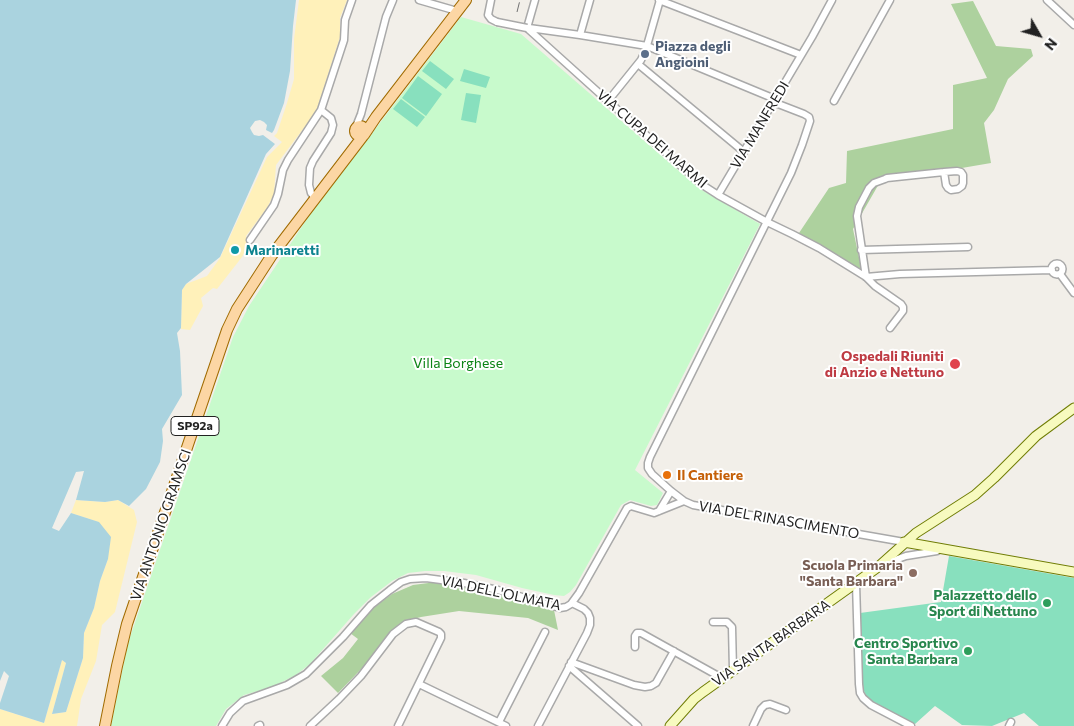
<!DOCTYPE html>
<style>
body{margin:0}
#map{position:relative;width:1074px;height:726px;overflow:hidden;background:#f2efe9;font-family:Commissioner,sans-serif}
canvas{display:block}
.north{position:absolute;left:1014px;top:10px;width:50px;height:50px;-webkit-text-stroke:4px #fff;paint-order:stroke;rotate:128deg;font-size:14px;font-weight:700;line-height:20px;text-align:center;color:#222}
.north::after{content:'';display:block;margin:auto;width:18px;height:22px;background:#222;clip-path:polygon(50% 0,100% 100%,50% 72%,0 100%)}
</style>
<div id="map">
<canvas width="1074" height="726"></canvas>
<div class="north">N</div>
</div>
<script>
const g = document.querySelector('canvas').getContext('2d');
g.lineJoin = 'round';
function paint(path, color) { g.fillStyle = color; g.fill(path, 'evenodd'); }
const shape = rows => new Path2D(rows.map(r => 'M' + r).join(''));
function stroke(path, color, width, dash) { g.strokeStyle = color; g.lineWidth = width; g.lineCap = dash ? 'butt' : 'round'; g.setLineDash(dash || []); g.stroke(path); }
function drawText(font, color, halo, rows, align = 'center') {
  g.font = font + ' Commissioner,sans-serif'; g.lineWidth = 4; g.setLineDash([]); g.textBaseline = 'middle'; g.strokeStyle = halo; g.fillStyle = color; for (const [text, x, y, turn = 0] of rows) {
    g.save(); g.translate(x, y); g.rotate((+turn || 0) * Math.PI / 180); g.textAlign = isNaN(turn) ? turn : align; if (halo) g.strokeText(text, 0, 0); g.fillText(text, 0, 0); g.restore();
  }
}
paint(shape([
 [973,1,996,46,1031,49,1033,56,1008,79,994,110,984,123,991,163,880,182,853,229,862,272,799,233,829,188,846,183,847,151,953,129,953,85,987,78,951,4],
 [436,582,468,586,554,610,558,630,528,618,459,611,421,617,406,621,392,630,369,661,338,693,321,676,343,658,358,639,350,633,365,614,392,594,413,585]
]), '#add19e');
paint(shape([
 [299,0,347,0,340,18,340,37,316,112,276,165,274,194,267,208,246,236,250,243,242,257,217,289,213,288,201,298,203,306,190,330,181,329,182,290,186,284,207,276,220,258,267,157,282,142,274,136,277,133,287,103,294,79,294,39],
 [76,500,105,502,118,500,134,510,137,522,115,612,102,625,96,661,81,699,77,726,0,726,0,709,44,723,62,660,66,663,52,714,66,712,83,658,84,633,94,608,100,581,108,559,98,522,71,513]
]), '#fff1ba');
paint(shape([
 [461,17,521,34,700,189,760,224,635,470,663,493,657,505,651,506,630,500,621,505,576,585,570,592,564,596,554,595,522,588,476,575,444,571,425,571,408,573,392,581,371,597,354,614,310,664,296,675,272,687,244,695,226,709,216,726,111,726,128,643,233,337,249,306,311,213]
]), '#c8facc');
paint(shape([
 [430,61,454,79,446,89,422,71],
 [464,69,490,77,486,88,460,81],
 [418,76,442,94,434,105,410,87],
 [410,87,434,105,426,116,402,98],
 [466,93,481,95,476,123,461,120],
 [401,99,425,117,417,127,393,109],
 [949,556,1074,578,1074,726,1039,726,1024,713,992,726,962,725,935,706,915,724,868,700,863,689,860,613,941,602]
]), '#88e0be');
paint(shape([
 [0,0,296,0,293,26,290,71,284,103,274,130,272,133,266,130,267,125,264,122,260,120,255,121,250,128,252,132,254,135,259,136,263,135,275,144,266,154,220,257,186,284,182,290,181,328,177,333,180,351,182,395,162,429,163,441,160,462,146,489,129,506,118,500,105,502,76,500,84,471,76,472,52,528,59,531,71,513,99,522,111,537,108,559,100,581,94,608,84,633,83,658,66,712,52,714,66,663,62,660,44,723,0,709,0,703,9,676,4,671,0,681]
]), '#aad3df');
const street = shape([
 [419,0,457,11],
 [491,0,488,15,491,19,497,22],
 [659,0,801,55],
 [1047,0,1074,25],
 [527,28,608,101,701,184,718,195,767,222,792,234,819,248,866,277,875,286,901,304,903,307,903,311,890,328],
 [527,28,535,0],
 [529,28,580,35,647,46,775,99],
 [580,35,590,0],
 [638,64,744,152],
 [608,101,641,60,646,49,660,0],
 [834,101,890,0],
 [773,102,804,114,809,117,810,121,802,145,791,173,650,457,648,463,648,468,652,474,671,491,684,501,693,505,904,542],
 [355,129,361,114,386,17,393,0],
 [944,172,946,185,948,188,951,190,958,189,962,186,963,183,963,175,961,172,957,171,944,172,887,178,885,179,874,183,869,188,859,207,857,216,866,277,900,274,1052,270],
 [718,195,812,37,832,0],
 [315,198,311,193,309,185,310,168,313,161,331,133,333,125,331,118,321,110],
 [250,240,274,205,278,194,283,170,288,160,321,110,344,40,345,20,352,0],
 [861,250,968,247],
 '1051.5 269a5.5 5.5 0 1 1 11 0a5.5 5.5 0 1 1-11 0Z',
 [1060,274,1074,293],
 [659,511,671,491],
 [884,564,906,556,937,551],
 [856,583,859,684,860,693,863,698,871,705,911,726],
 [713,622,727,622,732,627,733,670],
 [635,647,635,636,637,633,641,633,722,678],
 [571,662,634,685,645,687,651,686,656,683,674,651],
 [569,666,638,726],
 [419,684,506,726],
 [499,722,545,632],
 [222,726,230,713,243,701,287,685,306,674,343,637,371,605,390,590,401,582,410,579,426,578,464,583,498,590,560,608,566,607,571,604,579,593,627,508,631,506,634,507,654,513,684,501],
 [258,726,260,725],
 [310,726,339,699,361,676,393,634,406,624,416,622,439,632,441,634,441,638,398,726],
 [538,726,587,633,590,625,590,618,588,613,584,609,572,603],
 [753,726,761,709,765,705,770,704,786,710],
 [1009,726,1011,722]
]);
const secondary = shape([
 [904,542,1074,572],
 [670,726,694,699,703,692,878,567,916,533,975,495,994,478,1036,436,1074,408]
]);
const primary = shape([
 '355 131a5 5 0 1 1 10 0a5 5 0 1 1-10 0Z',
 [364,135,376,117,466,0],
 [105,726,117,666,127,624,227,330,237,309,272,255,363,136]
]);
stroke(street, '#a9a9a9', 9);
stroke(secondary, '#707d05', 11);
stroke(primary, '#a06b00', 12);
stroke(street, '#fff', 6);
stroke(secondary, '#f7fabf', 9);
stroke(primary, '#fcd6a4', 10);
stroke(shape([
 [517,12,520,0]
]), '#707070', 1, [10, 10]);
const streetBridge = shape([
 [497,22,527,28]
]);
stroke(streetBridge, '#a9a9a9', 9, []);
stroke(streetBridge, '#fff', 6);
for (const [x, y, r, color] of [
 [645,54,5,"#5c6f8a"],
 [235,250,5,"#0f9aa8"],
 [955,364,6,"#e0444e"],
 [667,475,5,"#e8710a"],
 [913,573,5,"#8d6e63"],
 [1047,603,5,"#2e9e5b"],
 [968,651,5,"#2e9e5b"]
]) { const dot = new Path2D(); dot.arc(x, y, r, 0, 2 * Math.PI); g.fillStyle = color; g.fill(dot); stroke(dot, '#fff', 2); }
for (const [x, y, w] of [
 [195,426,48]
]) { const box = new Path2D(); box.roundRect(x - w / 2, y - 9.5, w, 19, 4); g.fillStyle = '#fff'; g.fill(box); stroke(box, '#222', 1); }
drawText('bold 12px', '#222', null, [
 ["SP92a",195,426]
]);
drawText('bold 14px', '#4e5e75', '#fff', [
 ["Piazza degli",655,46],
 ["Angioini",655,62]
], 'left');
drawText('14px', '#222', '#fff', [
 ["VIA MANFREDI",760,125,-59],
 ["VIA CUPA DEI MARMI",652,139,41],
 ["VIA DEL RINASCIMENTO",779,520,10],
 ["VIA ANTONIO GRAMSCI",161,525,-71],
 ["VIA DELL'OLMATA",501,593,12],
 ["VIA SANTA BARBARA",771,643,-35]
]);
drawText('bold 14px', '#0d838f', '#fff', [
 ["Marinaretti",245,250]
], 'left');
drawText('bold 14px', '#be3a42', '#fff', [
 ["Ospedali Riuniti",944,356],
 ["di Anzio e Nettuno",944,372]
], 'right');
drawText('14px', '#0c8416', '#fff', [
 ["Villa Borghese",458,363]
]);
drawText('bold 14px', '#c56008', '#fff', [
 ["Il Cantiere",677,475]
], 'left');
drawText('bold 14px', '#785e54', '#fff', [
 ["Scuola Primaria",903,565],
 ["\"Santa Barbara\"",903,581]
], 'right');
drawText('bold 14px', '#27864d', '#fff', [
 ["Palazzetto dello",1037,595],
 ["Sport di Nettuno",1037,611],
 ["Centro Sportivo",958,643],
 ["Santa Barbara",958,659]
], 'right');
</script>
